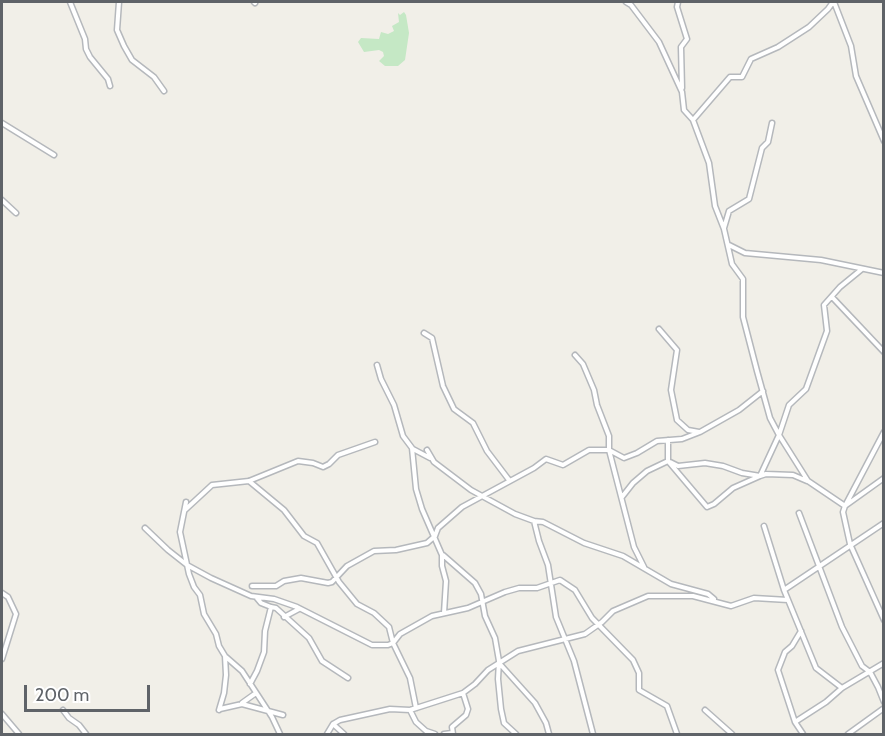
<!DOCTYPE html>
<style>
body{margin:0}
#map{position:relative;width:885px;height:736px;overflow:hidden;background:#f1efe8;font-family:Cabin,sans-serif}
canvas{display:block}
.frame{position:absolute;inset:0;border:3px solid #5f6368;pointer-events:none}
.scale{position:absolute;left:24px;top:685px;width:126px;height:27px;box-sizing:border-box;border:3px solid #5f6368;border-top:0;padding-left:8px;font-size:18px;line-height:21px;white-space:nowrap;color:#5f6368;-webkit-text-stroke:4px #fff;paint-order:stroke}
</style>
<div id="map">
<canvas width="885" height="736"></canvas>
<div class="frame"></div>
<div class="scale">200 m</div>
</div>
<script>
const g = document.querySelector('canvas').getContext('2d');
g.lineJoin = 'round';
function paint(path, color) { g.fillStyle = color; g.fill(path, 'evenodd'); }
const shape = rows => new Path2D(rows.map(r => 'M' + r).join(''));
function stroke(path, color, width, dash) { g.strokeStyle = color; g.lineWidth = width; g.lineCap = dash ? 'butt' : 'round'; g.setLineDash(dash || []); g.stroke(path); }
paint(shape([
 [404,12,406,15,409,33,405,60,398,66,385,66,379,61,384,56,383,52,379,50,364,52,358,42,361,38,379,39,381,32,388,34,394,31,392,26,399,22,398,13,400,15]
]), '#c5e8c5');
const street = shape([
 [70,2,85,39,86,49,90,57,108,79,110,86],
 [119,2,117,30,124,46,132,60,154,77,164,91],
 [254,2,255,3],
 [626,2,631,5,659,42,682,92,684,110,693,120,709,163,715,206,724,229,732,264,743,279,743,317,757,371,770,418,779,435,808,481,845,506,884,432],
 [678,2,677,7,687,39,681,47,682,88],
 [834,2,851,46,856,76,884,141],
 [693,120,730,77,742,77,751,59,778,47,809,27,828,9,833,2],
 [2,123,54,155],
 [2,200,16,213],
 [724,228,729,211,749,199,762,148,768,142,772,123],
 [729,245,745,253,821,260,884,273],
 [832,297,884,352],
 [659,329,677,350,671,390,677,420,688,430,699,432],
 [424,333,432,338,443,386,454,409,473,423,487,451,509,480],
 [575,355,583,364,594,390,597,405,609,436,609,450,634,547,644,567],
 [377,365,381,379,394,405,403,436,412,448,416,489,422,509,442,555,442,566,446,581,444,613],
 [668,440,668,461,707,507,714,504,733,488,760,476,779,435,789,405,806,389,827,331,824,305,840,287,862,269],
 [413,449,430,458],
 [427,450,434,462,471,490,515,514,534,521,539,541,548,565,556,617,574,661,593,734],
 [670,462,678,466,705,463,723,466,742,473,760,476,766,474,793,475,807,481],
 [884,478,845,506,843,512,850,544,884,620],
 [249,481,284,510,304,536,317,543,339,582,357,604,374,613,389,627,393,643,410,678,416,708],
 [622,497,633,483,647,471,668,461],
 [186,502,180,532,189,574,194,587,200,595,204,614,216,634,219,646,225,656,226,675,224,693,219,710],
 [185,510,212,485,249,481,298,461,313,463,323,467,329,464,338,455,375,442],
 [799,513,842,627,862,666,870,672,878,687,884,702],
 [534,521,543,522,584,543,623,556,671,584,708,594,714,599],
 [764,526,784,590,816,668,842,688],
 [145,528,168,550,187,565,211,578,251,596,274,599,297,607,372,645,388,645,393,643,400,634,432,616,468,608,505,592,519,588,537,588,560,580,575,590,592,618,633,660,639,673,639,690,667,706,677,734],
 [443,555,475,583,481,594,485,616,495,638,499,661,498,679,501,709,504,723,516,734],
 [252,586,276,586,284,581,301,578,328,583,332,582,347,566,374,551,396,550,427,543,435,536,438,528,462,507,534,468,546,459,563,465,589,450,609,450,624,458,637,453,657,441,682,439,700,432,739,410,763,391],
 [784,590,884,523],
 [2,593,8,597,16,614,2,659],
 [271,607,276,608,309,638,322,661,348,678],
 [284,617,299,609],
 [801,631,792,646,785,652,778,670,795,722,803,734],
 [226,657,242,671,272,717,280,734],
 [499,663,535,703,546,723,549,734],
 [250,684,257,671,264,652,265,631,271,607,261,603,256,597],
 [242,703,256,693],
 [220,709,242,704,283,715],
 [63,710,69,718,79,725,86,734],
 [410,710,416,722,426,731,435,734],
 [705,710,732,734],
 [2,714,19,734],
 [795,722,826,702,842,688,884,663],
 [333,724,344,734],
 [327,734,333,724,340,720,390,709,410,710,463,693,475,684,488,670,518,651,585,634,602,622,613,611,648,596,693,596,731,606,754,598,788,600],
 [444,734,452,733],
 [453,734,452,727,466,715,468,709,463,693],
 [848,734,884,708]
]);
stroke(street, '#b5b8bc', 7);
stroke(street, '#fff', 4);
</script>
